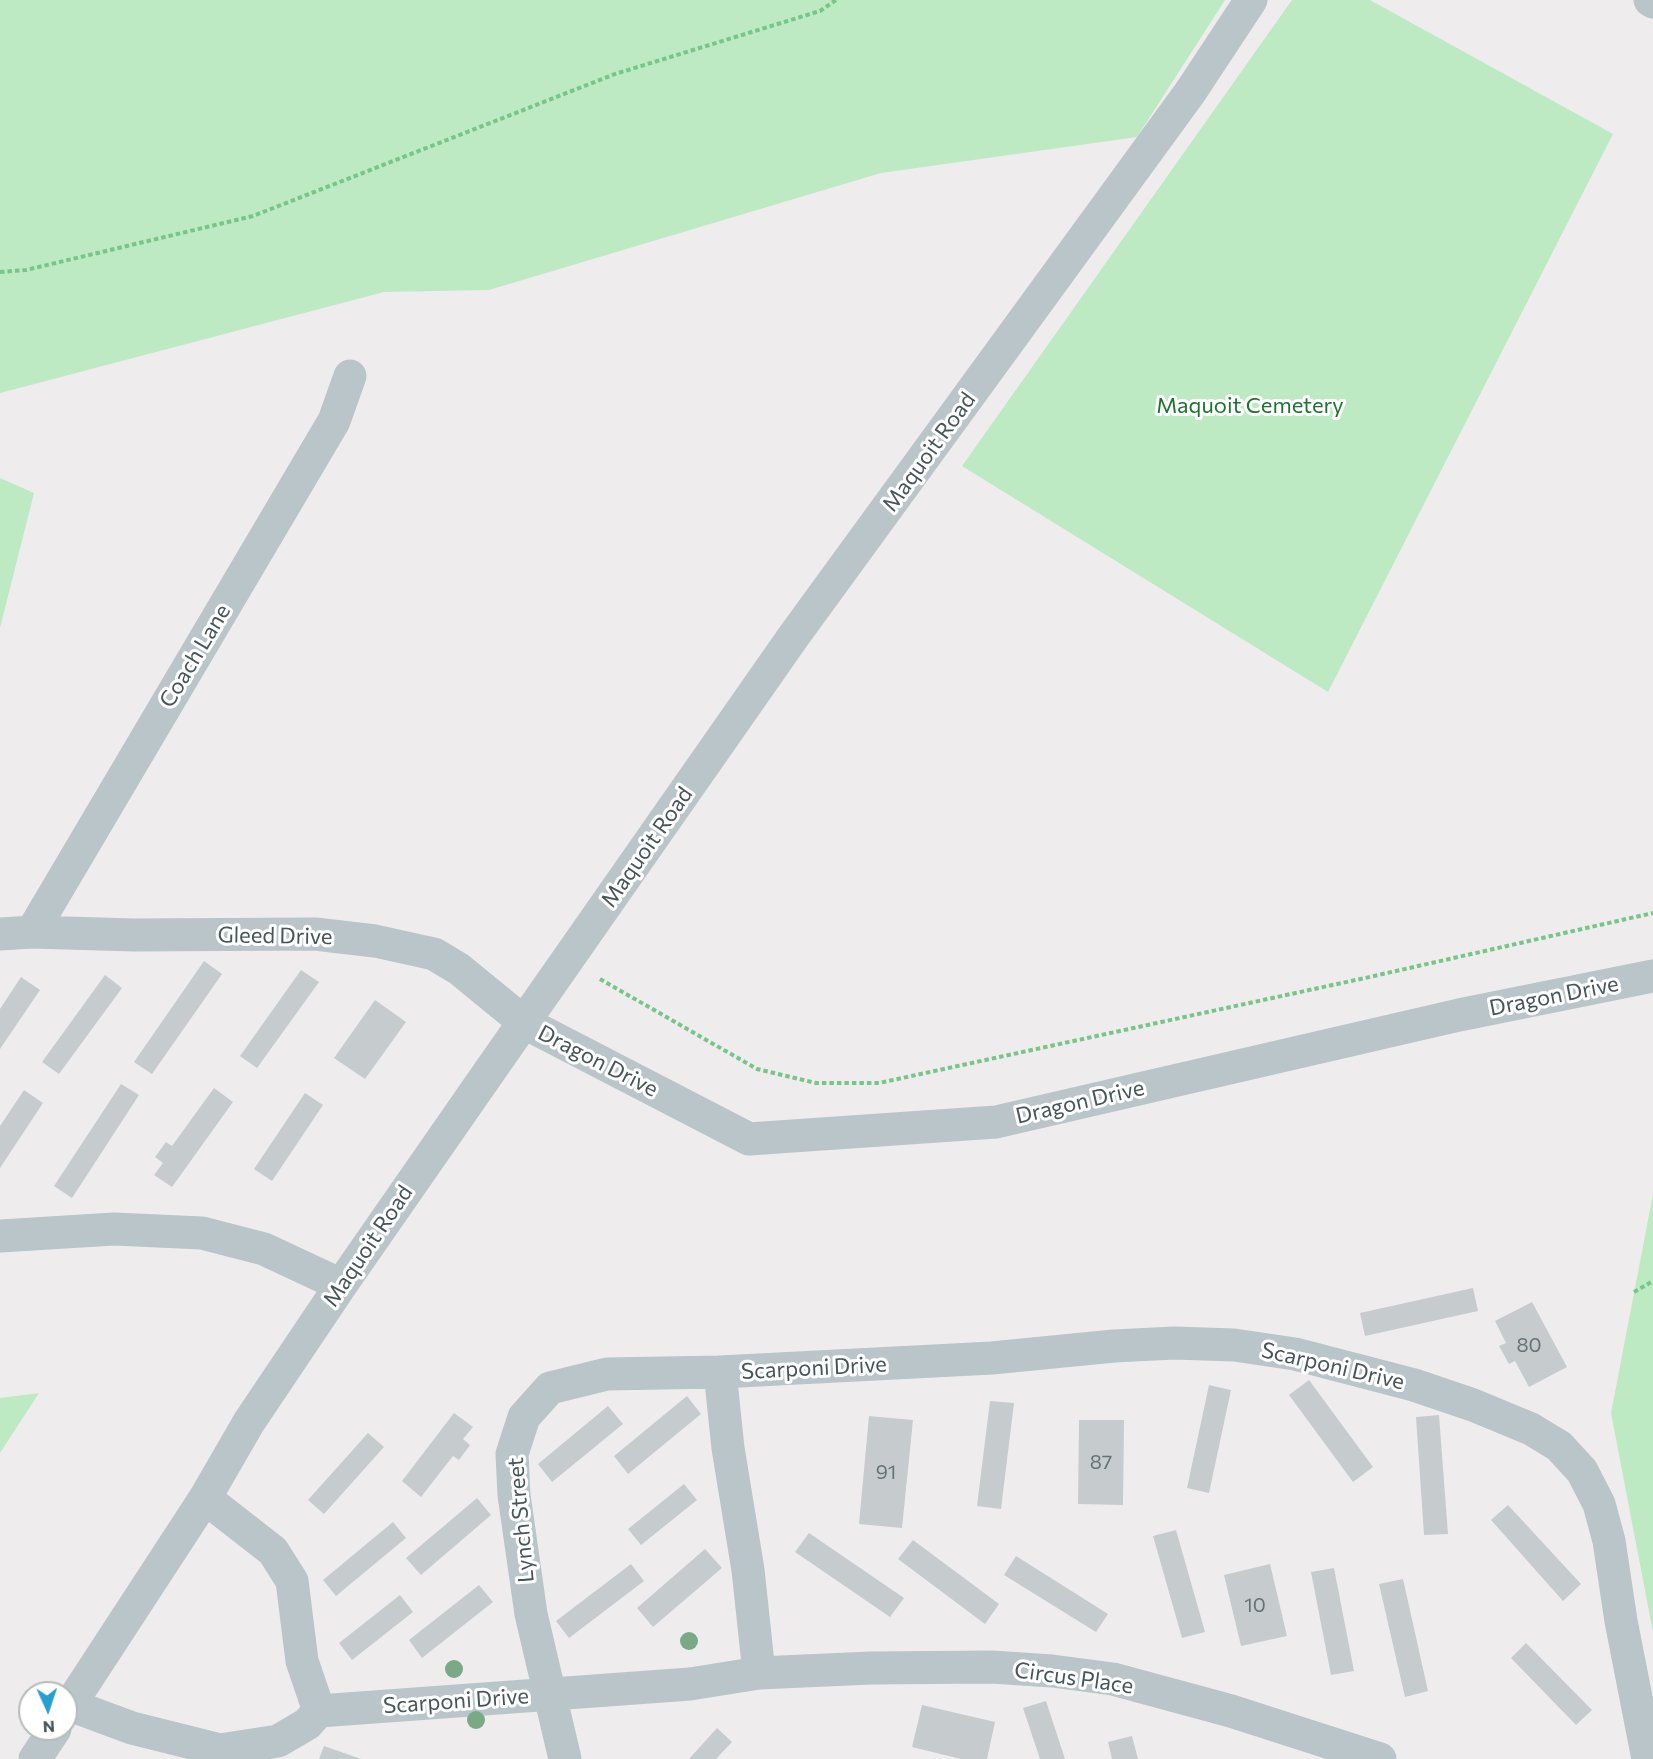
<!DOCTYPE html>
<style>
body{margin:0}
#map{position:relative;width:1653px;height:1759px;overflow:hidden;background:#efeced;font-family:Commissioner,sans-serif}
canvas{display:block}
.north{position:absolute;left:18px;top:1681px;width:60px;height:60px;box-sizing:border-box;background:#fff;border:2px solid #b5bbbc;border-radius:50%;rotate:177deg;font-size:16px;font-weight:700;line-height:24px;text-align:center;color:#465558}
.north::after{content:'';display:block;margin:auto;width:21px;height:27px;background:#27a0cf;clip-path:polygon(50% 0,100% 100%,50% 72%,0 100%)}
</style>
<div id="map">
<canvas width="1653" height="1759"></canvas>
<div class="north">N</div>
</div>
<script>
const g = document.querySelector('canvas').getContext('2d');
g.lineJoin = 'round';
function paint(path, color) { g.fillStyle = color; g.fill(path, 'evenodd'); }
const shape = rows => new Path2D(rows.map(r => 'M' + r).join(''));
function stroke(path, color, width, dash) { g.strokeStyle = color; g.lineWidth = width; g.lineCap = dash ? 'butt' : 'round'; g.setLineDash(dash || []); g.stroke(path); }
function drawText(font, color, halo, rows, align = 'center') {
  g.font = font + ' Commissioner,sans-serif'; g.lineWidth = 6; g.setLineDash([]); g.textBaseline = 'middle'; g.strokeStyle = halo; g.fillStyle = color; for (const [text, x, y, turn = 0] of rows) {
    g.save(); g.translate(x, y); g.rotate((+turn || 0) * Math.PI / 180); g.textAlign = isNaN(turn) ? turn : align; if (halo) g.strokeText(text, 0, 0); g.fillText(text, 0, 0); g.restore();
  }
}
paint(shape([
 [0,0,1225,0,1137,137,881,173,489,290,384,292,0,393],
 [1292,0,1370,0,1613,134,1328,692,962,466],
 [0,478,34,493,0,628],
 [1653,1194,1653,1632,1611,1413],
 [39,1393,0,1453,0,1398]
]), '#bdeac2');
paint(shape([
 [204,961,222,974,152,1074,134,1062],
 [301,970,319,982,257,1068,240,1056],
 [105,975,122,988,59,1074,42,1062],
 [21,977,40,990,0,1049,0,1009],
 [375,1000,406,1022,365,1079,334,1058],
 [121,1084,139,1095,72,1198,54,1186],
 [214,1088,233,1102,172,1187,154,1175,163,1163,155,1157,166,1142,172,1146],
 [24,1090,43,1103,0,1168,0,1126],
 [305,1093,323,1105,272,1181,254,1169],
 [1473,1288,1478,1311,1365,1336,1360,1313],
 [1532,1302,1567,1367,1529,1387,1515,1361,1509,1364,1499,1346,1506,1343,1495,1321],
 [1309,1380,1373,1467,1353,1482,1289,1395],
 [1209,1385,1231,1390,1209,1493,1187,1488],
 [687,1396,701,1414,628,1474,614,1456],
 [990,1401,1014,1403,1001,1509,977,1506],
 [608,1406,623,1424,552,1482,538,1464],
 [454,1413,473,1427,463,1439,470,1445,459,1460,453,1456,421,1497,402,1481],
 [1439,1415,1448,1534,1424,1535,1416,1417],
 [869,1416,913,1420,902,1528,859,1524],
 [1079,1420,1124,1420,1123,1505,1078,1504],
 [368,1433,384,1447,324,1514,308,1500],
 [684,1484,697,1500,641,1545,628,1529],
 [477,1498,491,1515,421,1575,406,1558],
 [1508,1505,1581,1584,1563,1601,1491,1520],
 [393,1522,406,1538,336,1596,323,1580],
 [1176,1530,1205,1632,1182,1638,1153,1536],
 [809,1533,904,1598,890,1617,795,1552],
 [913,1540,999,1604,985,1624,898,1559],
 [705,1549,722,1568,653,1627,637,1608],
 [1016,1556,1108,1614,1096,1632,1004,1575],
 [631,1564,644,1581,569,1638,556,1621],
 [1270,1564,1287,1636,1241,1646,1224,1575],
 [1334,1568,1354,1671,1331,1675,1311,1572],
 [1403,1579,1428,1691,1405,1697,1379,1584],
 [479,1585,493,1602,422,1658,409,1640],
 [400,1595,413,1612,352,1660,339,1643],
 [1526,1643,1592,1710,1576,1725,1511,1658],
 [1046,1701,1065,1759,1040,1759,1023,1708],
 [922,1705,995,1722,987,1759,961,1759,912,1747],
 [717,1728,732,1742,716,1759,689,1759],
 [1132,1736,1138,1759,1112,1759,1108,1742],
 [324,1746,361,1759,319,1759]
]), '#c6cbce');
stroke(shape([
 [0,272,26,270,253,216,615,74,820,11,836,0],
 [600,979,757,1069,816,1083,879,1083,1365,978,1653,913],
 [1634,1292,1653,1281]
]), '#78c589', 4, [4.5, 3]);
stroke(shape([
 [1650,0,1653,2],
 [32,932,334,421,350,376],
 [0,934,32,932,134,935,315,934,375,941,434,954,459,969,525,1023,749,1139,996,1122,1459,1015,1653,976],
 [0,1236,114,1229,202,1233,264,1249,341,1285],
 [205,1498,273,1551,292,1581,302,1661,319,1711,690,1684,759,1673,748,1570,728,1448,720,1372,992,1358,1114,1346,1174,1343,1234,1345,1295,1354,1414,1385,1473,1405,1531,1429,1559,1446,1582,1471,1599,1504,1609,1541,1621,1621,1648,1759],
 [759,1673,871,1668,992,1667,1052,1671,1113,1679,1231,1711,1380,1759],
 [70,1705,132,1728,220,1750,278,1741,307,1724,319,1711],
 [66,1711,205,1498,249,1422,341,1285,489,1072,793,637,1191,91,1251,0],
 [35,1759,55,1729],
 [565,1759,531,1614,514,1495,512,1454,524,1417,550,1388,607,1374,720,1372]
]), '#b9c5c8', 33);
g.fillStyle = '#7ca985';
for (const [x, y] of [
 [689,1641],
 [454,1669],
 [476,1720]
]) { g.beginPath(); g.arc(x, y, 9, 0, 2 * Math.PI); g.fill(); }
drawText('20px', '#667276', null, [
 ["80",1529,1345],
 ["87",1101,1462],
 ["91",886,1472],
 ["10",1255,1605]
]);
drawText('22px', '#1d7330', '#fff', [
 ["Maquoit Cemetery",1250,406]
]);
drawText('22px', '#465558', '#fff', [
 ["Maquoit Road",929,452,-54],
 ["Coach Lane",195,656,-59],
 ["Maquoit Road",647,847,-55],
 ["Gleed Drive",275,936,1],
 ["Dragon Drive",1554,996,-11],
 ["Dragon Drive",598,1061,27],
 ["Dragon Drive",1080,1102,-13],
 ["Maquoit Road",368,1246,-56],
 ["Scarponi Drive",1333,1366,13],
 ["Scarponi Drive",814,1368,-3],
 ["Lynch Street",521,1520,-95],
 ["Circus Place",1074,1678,8],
 ["Scarponi Drive",456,1701,-4]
]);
</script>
